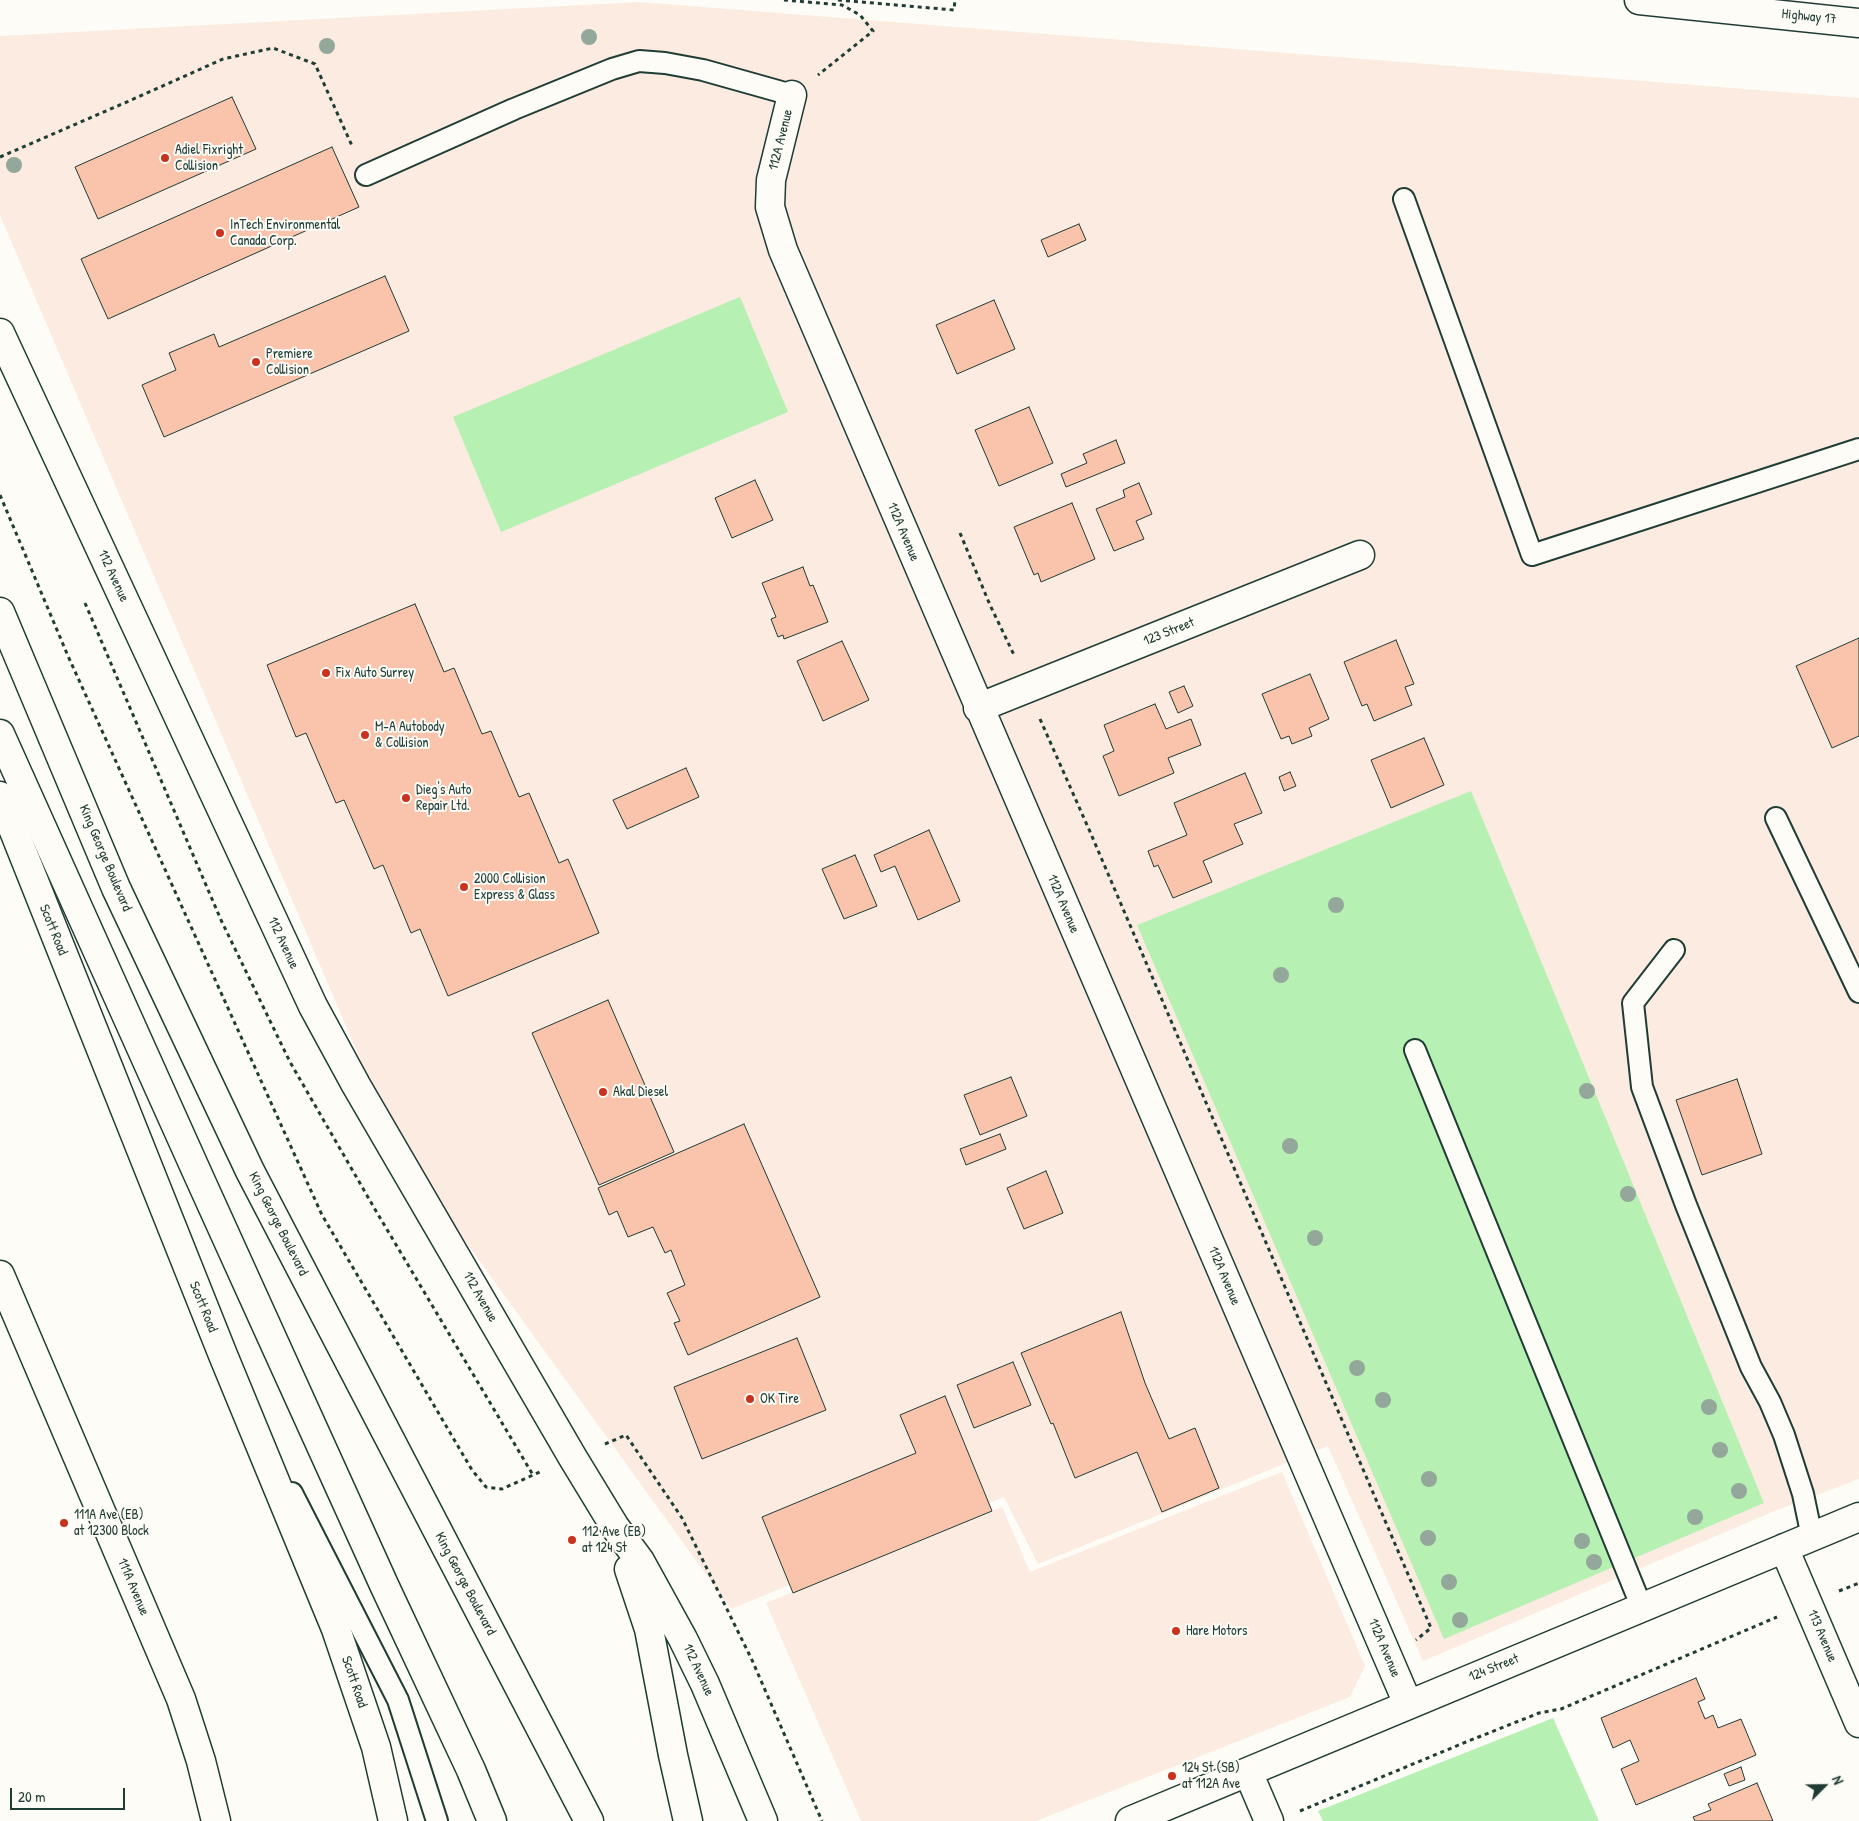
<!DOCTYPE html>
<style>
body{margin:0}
#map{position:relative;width:1859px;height:1821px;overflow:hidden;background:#fdfcf7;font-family:"Patrick Hand",sans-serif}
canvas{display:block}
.north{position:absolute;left:1799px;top:1761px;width:50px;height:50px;-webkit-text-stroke:4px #fdfcf7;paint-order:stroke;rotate:67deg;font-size:14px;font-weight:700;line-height:20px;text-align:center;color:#1f3d34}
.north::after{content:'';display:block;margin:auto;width:18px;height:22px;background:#1f3d34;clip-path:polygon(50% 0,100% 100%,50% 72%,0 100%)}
.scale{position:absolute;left:10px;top:1788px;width:115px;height:22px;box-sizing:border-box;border:2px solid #1f3d34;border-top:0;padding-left:6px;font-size:15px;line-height:18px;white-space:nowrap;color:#1f3d34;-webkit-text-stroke:4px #fdfcf7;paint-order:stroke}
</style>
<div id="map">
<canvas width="1859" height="1821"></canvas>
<div class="north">N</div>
<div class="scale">20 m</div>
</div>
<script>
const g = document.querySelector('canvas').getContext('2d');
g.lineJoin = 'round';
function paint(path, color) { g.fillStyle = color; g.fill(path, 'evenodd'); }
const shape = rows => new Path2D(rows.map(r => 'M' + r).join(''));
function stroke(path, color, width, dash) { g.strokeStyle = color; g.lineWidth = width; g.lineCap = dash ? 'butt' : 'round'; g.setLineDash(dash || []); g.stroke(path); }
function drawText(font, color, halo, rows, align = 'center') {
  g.font = font + ' "Patrick Hand",sans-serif'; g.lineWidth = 4; g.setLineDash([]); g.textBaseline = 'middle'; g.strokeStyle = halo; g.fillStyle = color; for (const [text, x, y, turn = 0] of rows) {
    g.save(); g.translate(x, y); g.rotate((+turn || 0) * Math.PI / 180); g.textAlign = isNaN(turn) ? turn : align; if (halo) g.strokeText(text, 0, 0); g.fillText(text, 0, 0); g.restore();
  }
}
paint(shape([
 [639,2,1859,98,1859,1479,1777,1510,1423,1661,1328,1446,1038,1564,1004,1497,731,1609,398,1148,0,215,0,36],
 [1282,1472,1365,1666,1350,1697,1036,1821,861,1821,766,1603,1002,1507,1030,1572]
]), '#fcebe0');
paint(shape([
 [740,297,788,412,501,532,453,417],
 [1471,791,1764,1503,1444,1639,1137,925],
 [1553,1718,1599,1821,1323,1821,1318,1811]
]), '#b7f0b3');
const building = shape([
 [232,97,256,149,98,219,75,167,232,97],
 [332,147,359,207,108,319,81,259,332,147],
 [1079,224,1086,240,1048,257,1041,240,1079,224],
 [385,276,409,331,164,437,142,385,176,370,169,353,214,334,219,347,385,276],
 [994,300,1015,349,957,374,936,325,994,300],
 [1029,407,1053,463,999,486,975,430,1029,407],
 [1116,440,1125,463,1066,487,1061,474,1087,463,1083,454,1116,440],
 [755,480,773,520,732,538,715,498,755,480],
 [1139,483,1152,514,1136,521,1144,539,1114,551,1096,509,1125,497,1123,490,1139,483],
 [1072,503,1095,559,1041,582,1038,573,1034,575,1014,527,1072,503],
 [803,567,810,586,813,585,828,622,784,639,783,635,778,637,771,619,776,617,762,583,803,567],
 [415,604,444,672,454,668,482,734,491,731,519,797,529,793,559,863,568,859,599,933,448,996,420,929,411,933,383,865,374,869,344,800,336,803,306,733,296,737,267,665,415,604],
 [1859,638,1859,736,1832,748,1796,666,1859,638],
 [1396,640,1414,684,1405,687,1412,705,1374,721,1367,704,1362,706,1344,662,1396,640],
 [842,641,869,700,823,721,797,661,842,641],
 [1310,674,1329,719,1309,728,1312,736,1292,744,1289,736,1281,739,1262,694,1310,674],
 [1184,686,1193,706,1178,713,1169,692,1184,686],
 [1155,704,1166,729,1191,719,1201,745,1168,758,1174,773,1119,796,1103,756,1114,751,1104,725,1155,704],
 [1424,738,1444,785,1391,808,1371,760,1424,738],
 [686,768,699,797,627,829,613,800,686,768],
 [1290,772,1296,786,1284,791,1279,777,1290,772],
 [1245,773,1262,813,1234,824,1243,844,1203,861,1212,882,1173,898,1158,865,1154,867,1148,851,1187,835,1174,803,1245,773],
 [929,830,960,901,918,920,895,866,881,872,874,855,929,830],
 [855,855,877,906,844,919,822,869,855,855],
 [608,1000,674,1152,599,1185,532,1033,608,1000],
 [1011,1077,1027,1116,980,1135,964,1095,1011,1077],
 [1737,1079,1762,1154,1702,1175,1676,1100,1737,1079],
 [744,1124,820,1297,688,1355,674,1323,680,1321,667,1293,685,1285,671,1250,665,1253,653,1227,628,1237,617,1211,609,1215,598,1188,744,1124],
 [1000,1134,1006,1149,966,1165,960,1149,1000,1134],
 [1046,1171,1063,1213,1024,1229,1007,1188,1046,1171],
 [1121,1312,1145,1383,1169,1439,1195,1428,1219,1488,1162,1512,1137,1452,1075,1478,1053,1423,1051,1424,1021,1353,1121,1312],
 [797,1338,826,1410,702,1459,674,1387,797,1338],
 [1013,1362,1031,1405,974,1428,957,1385,1013,1362],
 [945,1396,992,1511,793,1593,762,1517,916,1453,900,1415,945,1396],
 [1696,1678,1705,1699,1698,1702,1705,1719,1713,1715,1718,1728,1741,1719,1756,1755,1636,1805,1621,1769,1639,1761,1630,1740,1613,1748,1601,1718,1696,1678],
 [1741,1767,1745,1780,1729,1786,1724,1774,1741,1767],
 [1757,1783,1773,1821,1695,1821,1693,1817,1711,1810,1708,1804,1757,1783]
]);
paint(building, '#fac3ac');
stroke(building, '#1f3d34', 1);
const service = shape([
 [366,175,514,109,612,69,639,61,665,63,703,70,792,95],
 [1404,199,1532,555,1859,449],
 [1776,818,1859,992],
 [1674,950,1633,1003,1642,1087,1686,1205,1751,1367,1770,1402,1784,1435,1803,1494,1812,1537],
 [1415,1050,1642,1608],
 [292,1493,398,1700,437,1821]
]);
const minor = shape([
 [792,95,771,180,770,207,783,250,1408,1704],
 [0,333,313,1006,356,1085,573,1458,615,1527,640,1561,683,1639,705,1684,763,1821],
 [978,708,1360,555],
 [0,1275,181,1699,201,1761,216,1821],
 [1784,1548,1859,1723],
 [629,1569,649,1629,673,1755,688,1821],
 [1248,1772,1269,1821],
 [1130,1821,1859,1517]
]);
const secondary = shape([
 [0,796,223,1355,336,1629,376,1747,393,1821]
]);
const primary = shape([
 [0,612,116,888,250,1171,589,1821],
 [0,734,200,1179,385,1587,471,1770,492,1821]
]);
const motorway = shape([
 [1639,0,1859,23]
]);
stroke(service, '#1f3d34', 24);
stroke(minor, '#1f3d34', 31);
stroke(secondary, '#1f3d34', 31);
stroke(primary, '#1f3d34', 31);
stroke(motorway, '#1f3d34', 31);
stroke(shape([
 [784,0,842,5,860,15,873,31,818,75],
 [838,0,954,10,955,0],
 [0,157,129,101,223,59,273,48,315,64,353,148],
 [0,495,68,656,322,1215,472,1470,486,1487,502,1489,542,1471],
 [960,533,990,605,1015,657],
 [85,603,221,920,290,1062,376,1211,533,1475],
 [1040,719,1091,834,1431,1628,1416,1640],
 [605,1444,626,1435,682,1518,752,1660,822,1821],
 [1839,1591,1859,1583],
 [1300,1811,1466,1742,1539,1713,1561,1709,1777,1617]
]), '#1f3d34', 3, [4, 4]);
stroke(service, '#fdfcf7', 20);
stroke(minor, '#fdfcf7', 28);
stroke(secondary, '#fdfcf7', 28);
stroke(primary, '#fdfcf7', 28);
stroke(motorway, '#fdfcf7', 28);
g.fillStyle = '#93a79a';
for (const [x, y] of [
 [589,37],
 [327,46],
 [14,165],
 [1336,905],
 [1281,975],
 [1587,1091],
 [1290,1146],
 [1628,1194],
 [1315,1238],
 [1357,1368],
 [1383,1400],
 [1709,1407],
 [1720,1450],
 [1429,1479],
 [1739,1491],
 [1695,1517],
 [1428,1538],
 [1582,1541],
 [1594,1562],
 [1449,1582],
 [1460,1620]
]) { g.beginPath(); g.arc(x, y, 8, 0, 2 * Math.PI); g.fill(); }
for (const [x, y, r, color] of [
 [165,158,5,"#c8321e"],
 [220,233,5,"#c8321e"],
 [256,362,5,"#c8321e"],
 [326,673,5,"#c8321e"],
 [365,735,5,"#c8321e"],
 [406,798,5,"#c8321e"],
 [464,887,5,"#c8321e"],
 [603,1092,5,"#c8321e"],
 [750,1399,5,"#c8321e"],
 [64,1523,5,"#c8321e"],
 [572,1540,5,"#c8321e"],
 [1176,1631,5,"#c8321e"],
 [1172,1776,5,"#c8321e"]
]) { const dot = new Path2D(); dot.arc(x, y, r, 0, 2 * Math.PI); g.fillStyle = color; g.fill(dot); stroke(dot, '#fdfcf7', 2); }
drawText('14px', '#1f3d34', '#fdfcf7', [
 ["Highway 17",1809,17,6],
 ["112A Avenue",781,140,-76],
 ["112A Avenue",903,532,67],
 ["112 Avenue",113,576,65],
 ["123 Street",1169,632,-22],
 ["King George Boulevard",105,858,67],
 ["112A Avenue",1063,904,67],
 ["Scott Road",53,930,68],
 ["112 Avenue",283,943,65],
 ["King George Boulevard",278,1224,63],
 ["112A Avenue",1224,1276,67],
 ["112 Avenue",480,1297,60],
 ["Scott Road",203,1307,68],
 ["King George Boulevard",465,1584,62],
 ["111A Avenue",133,1587,67],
 ["113 Avenue",1822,1636,67],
 ["112A Avenue",1384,1648,67],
 ["124 Street",1494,1668,-22],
 ["112 Avenue",698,1670,65],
 ["Scott Road",354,1682,71]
]);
drawText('14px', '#1f3d34', '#fdfcf7', [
 ["Adiel Fixright",175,150],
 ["Collision",175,166],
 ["InTech Environmental",230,225],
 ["Canada Corp.",230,241],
 ["Premiere",266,354],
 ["Collision",266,370],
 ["Fix Auto Surrey",336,673],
 ["M-A Autobody",375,727],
 ["& Collision",375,743],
 ["Dieg's Auto",416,790],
 ["Repair Ltd.",416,806],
 ["2000 Collision",474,879],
 ["Express & Glass",474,895],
 ["Akal Diesel",613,1092],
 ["OK Tire",760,1399],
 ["111A Ave (EB)",74,1515],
 ["at 12300 Block",74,1531],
 ["112 Ave (EB)",582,1532],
 ["at 124 St",582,1548],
 ["Hare Motors",1186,1631],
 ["124 St (SB)",1182,1768],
 ["at 112A Ave",1182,1784]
], 'left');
</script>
